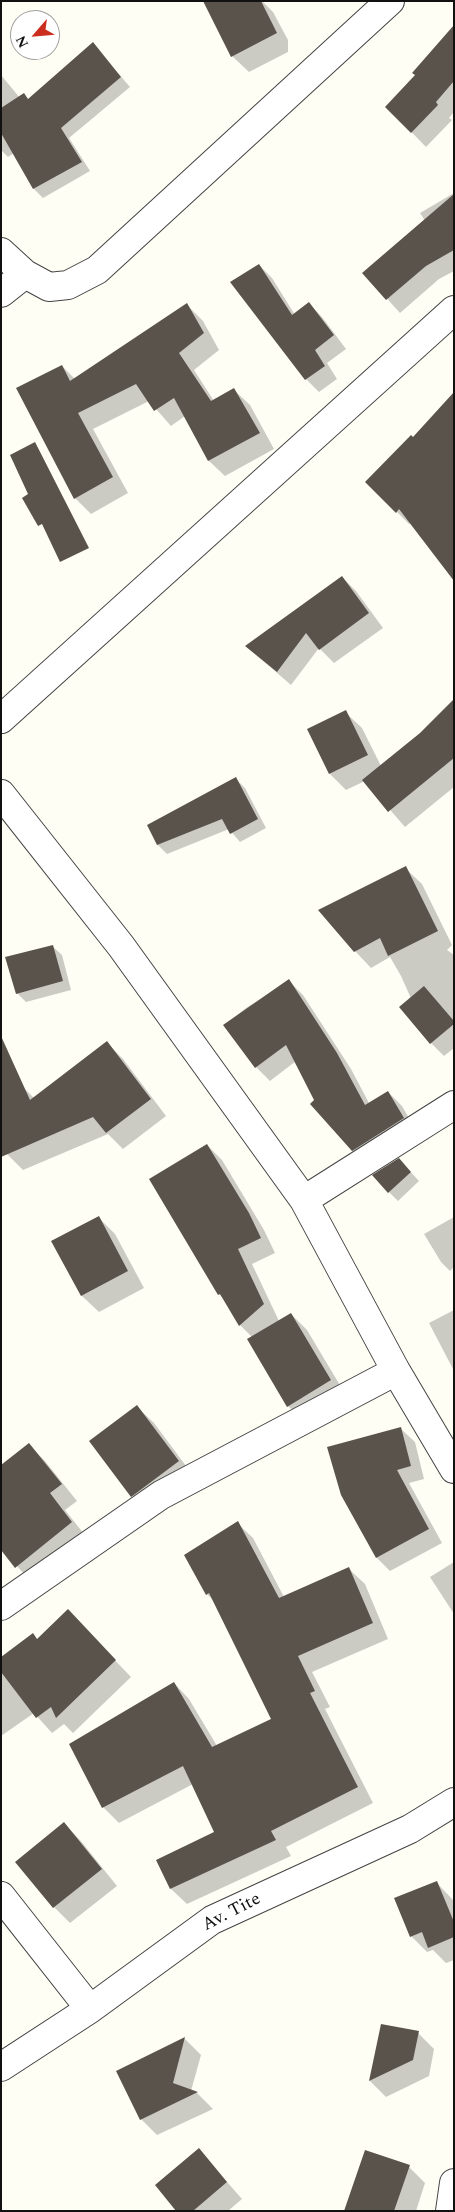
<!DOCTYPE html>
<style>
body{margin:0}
#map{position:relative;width:455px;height:2212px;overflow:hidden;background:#fffef4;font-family:Spectral,serif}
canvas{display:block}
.frame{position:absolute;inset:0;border:2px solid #111;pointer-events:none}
.north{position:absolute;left:10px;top:10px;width:50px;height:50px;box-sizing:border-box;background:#fff;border:1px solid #a0a0a0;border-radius:50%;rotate:243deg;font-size:14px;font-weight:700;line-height:20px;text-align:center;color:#111}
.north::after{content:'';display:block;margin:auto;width:18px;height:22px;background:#cb2e1e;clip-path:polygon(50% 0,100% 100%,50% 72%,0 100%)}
</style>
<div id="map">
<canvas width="455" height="2212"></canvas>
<div class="frame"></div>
<div class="north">N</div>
</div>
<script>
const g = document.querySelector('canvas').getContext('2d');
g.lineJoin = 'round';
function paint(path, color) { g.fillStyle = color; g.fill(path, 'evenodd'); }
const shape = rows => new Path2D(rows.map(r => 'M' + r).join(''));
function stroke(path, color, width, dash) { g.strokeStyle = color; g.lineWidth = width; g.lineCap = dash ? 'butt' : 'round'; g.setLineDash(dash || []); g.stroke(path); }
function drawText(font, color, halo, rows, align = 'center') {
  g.font = font + ' Spectral,serif'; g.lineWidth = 5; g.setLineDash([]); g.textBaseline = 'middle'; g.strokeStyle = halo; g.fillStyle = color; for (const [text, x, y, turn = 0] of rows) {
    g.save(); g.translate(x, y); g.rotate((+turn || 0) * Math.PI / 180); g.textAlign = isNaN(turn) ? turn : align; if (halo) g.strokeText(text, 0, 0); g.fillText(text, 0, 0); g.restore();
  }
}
paint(shape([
 [246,1,262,1,273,12,288,40,288,52,249,72,232,56],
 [454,27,454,112,449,118,452,120,426,147,387,107,417,76],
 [93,44,130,87,69,138,90,171,43,198,34,189,14,153,8,157,1,150,1,75,20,98,24,95,29,100],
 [454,193,454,271,439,279,400,313,364,273,425,221,420,213],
 [259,265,272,278,295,315,309,304,322,317,346,349,327,363,337,379,319,392,306,379,232,283],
 [187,305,203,321,219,350,194,370,214,401,234,390,250,405,274,449,225,476,209,461,185,416,171,426,149,401,93,429,128,493,91,514,75,498,62,366,75,379],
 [413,439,411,523,409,524,367,482],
 [342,577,356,591,383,628,334,663,319,648,291,685,246,646],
 [454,701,454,787,405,827,365,781,346,790,330,774,313,739,345,712,362,728,381,766,421,734],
 [236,779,245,788,266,828,240,842,229,829,167,854,158,845,149,825],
 [405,868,422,884,452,945,447,950,454,955,454,1048,444,1056,431,1043,401,976,390,957,371,968,355,951],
 [52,946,62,955,71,990,26,1002,17,993],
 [289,981,303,995,351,1069,369,1103,388,1092,402,1106,417,1132,366,1164,352,1151,316,1100,296,1061,270,1081,256,1067,225,1025,246,1008],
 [107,1043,123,1059,166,1116,123,1149,108,1134,23,1170,7,1154,23,1087,34,1098],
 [207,1145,222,1160,264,1230,275,1253,252,1264,279,1321,291,1314,307,1330,347,1397,305,1422,288,1406,252,1337,240,1325,225,1300,219,1294],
 [408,1169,419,1181,398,1201,389,1192],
 [98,1217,115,1234,144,1288,99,1312,82,1296,53,1241],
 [454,1217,454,1267,450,1271,441,1262,424,1234],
 [454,1310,454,1371,429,1323],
 [137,1407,154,1423,195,1478,148,1512,132,1496],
 [401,1429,415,1442,424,1479,409,1483,442,1543,390,1571,377,1558],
 [29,1445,45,1461,77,1501,65,1510,88,1539,32,1583,1,1548],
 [237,1523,253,1538,284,1597,349,1569,365,1584,388,1639,312,1672,330,1707,325,1709,373,1803,286,1847,291,1856,187,1904,171,1889,158,1861,216,1832,193,1784,119,1823,103,1807,174,1683,189,1699,217,1746,272,1719,214,1601,207,1594],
 [454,1562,454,1614,430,1577],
 [83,1627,131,1677,73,1733,64,1724,52,1733,34,1713,1,1736,1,1659,37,1640],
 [64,1824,80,1840,117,1886,70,1923,54,1907,17,1862],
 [436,1882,454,1901,454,1960,446,1963,433,1950,427,1952,411,1936],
 [382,2025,418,2033,434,2049,429,2076,386,2097,370,2081],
 [185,2039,201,2055,191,2091,197,2093,213,2109,157,2135,141,2119,118,2072],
 [199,2150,242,2199,228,2211,178,2211],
 [409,2167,425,2183,416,2211,345,2211]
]), '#0003');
paint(shape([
 [203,1,261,1,277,33,231,57],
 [454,25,454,81,436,102,438,105,411,133,385,107,415,75,412,73],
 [93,42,121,77,61,128,82,162,33,189,1,133,1,108,24,93,28,99],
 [454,194,454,250,426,266,386,300,362,273],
 [259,264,292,315,309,302,334,335,315,350,325,366,305,380,230,282],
 [187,303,204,333,179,353,211,401,234,388,260,433,208,461,174,398,154,411,136,384,78,413,113,477,74,499,16,388,62,365,70,381],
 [454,392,454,581,399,509,396,513,365,482,411,435,413,437],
 [35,442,89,548,60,562,42,524,38,526,22,498,28,494,10,455],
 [342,576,369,613,319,650,306,633,277,672,245,646],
 [454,699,454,758,388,812,362,780,420,733],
 [346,710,368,755,329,774,307,729],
 [236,777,258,819,230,834,222,819,157,845,147,825],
 [406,866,438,931,388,956,380,938,354,952,318,910],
 [53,945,63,981,16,994,5,957],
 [289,979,337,1053,365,1105,388,1091,404,1118,352,1151,310,1104,314,1100,286,1045,255,1068,223,1025],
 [424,986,454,1021,454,1024,430,1044,399,1007],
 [1,1036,30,1100,107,1041,151,1099,106,1133,93,1117,1,1157],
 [207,1144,249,1213,261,1238,238,1249,264,1304,239,1326,220,1294,218,1295,149,1179],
 [399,1158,411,1172,388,1193,372,1175],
 [99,1216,128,1271,81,1296,51,1241],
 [291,1313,331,1380,287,1407,247,1339],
 [137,1405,179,1461,131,1497,89,1441],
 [401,1427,411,1466,397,1470,429,1529,376,1558,341,1495,327,1447],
 [29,1443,62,1484,50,1493,72,1522,15,1568,1,1550,1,1465],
 [238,1521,279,1598,349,1567,373,1623,298,1656,315,1691,310,1693,358,1787,271,1831,276,1840,170,1889,156,1860,214,1832,183,1766,102,1808,69,1744,174,1682,212,1747,271,1719,209,1593,206,1595,184,1555],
 [68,1609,116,1660,56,1718,51,1707,36,1718,1,1672,1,1657,33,1633,37,1639],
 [64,1822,102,1869,53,1908,15,1862],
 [437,1881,454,1922,454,1937,428,1948,422,1932,410,1937,394,1898],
 [381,2024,419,2031,413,2060,369,2081],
 [185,2037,173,2083,198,2092,140,2120,116,2071],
 [199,2148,227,2182,193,2211,176,2211,155,2185],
 [365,2150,410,2165,394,2211,344,2211]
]), '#5a534c');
const minor = shape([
 [1,252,25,274,49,287,68,285,97,270,390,1],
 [1,293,25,274],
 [1,719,454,310],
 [1,794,121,946,304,1200,396,1371,454,1469],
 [304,1200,454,1105],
 [1,1606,161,1495,396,1371],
 [1,1896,90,2009],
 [1,2067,90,2009,212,1920,410,1829,454,1802],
 [450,2211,454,2183]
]);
stroke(minor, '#444', 30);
stroke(minor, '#fff', 28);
drawText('18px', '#111', '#fff', [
 ["Av. Tite",232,1913,-27]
]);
</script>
